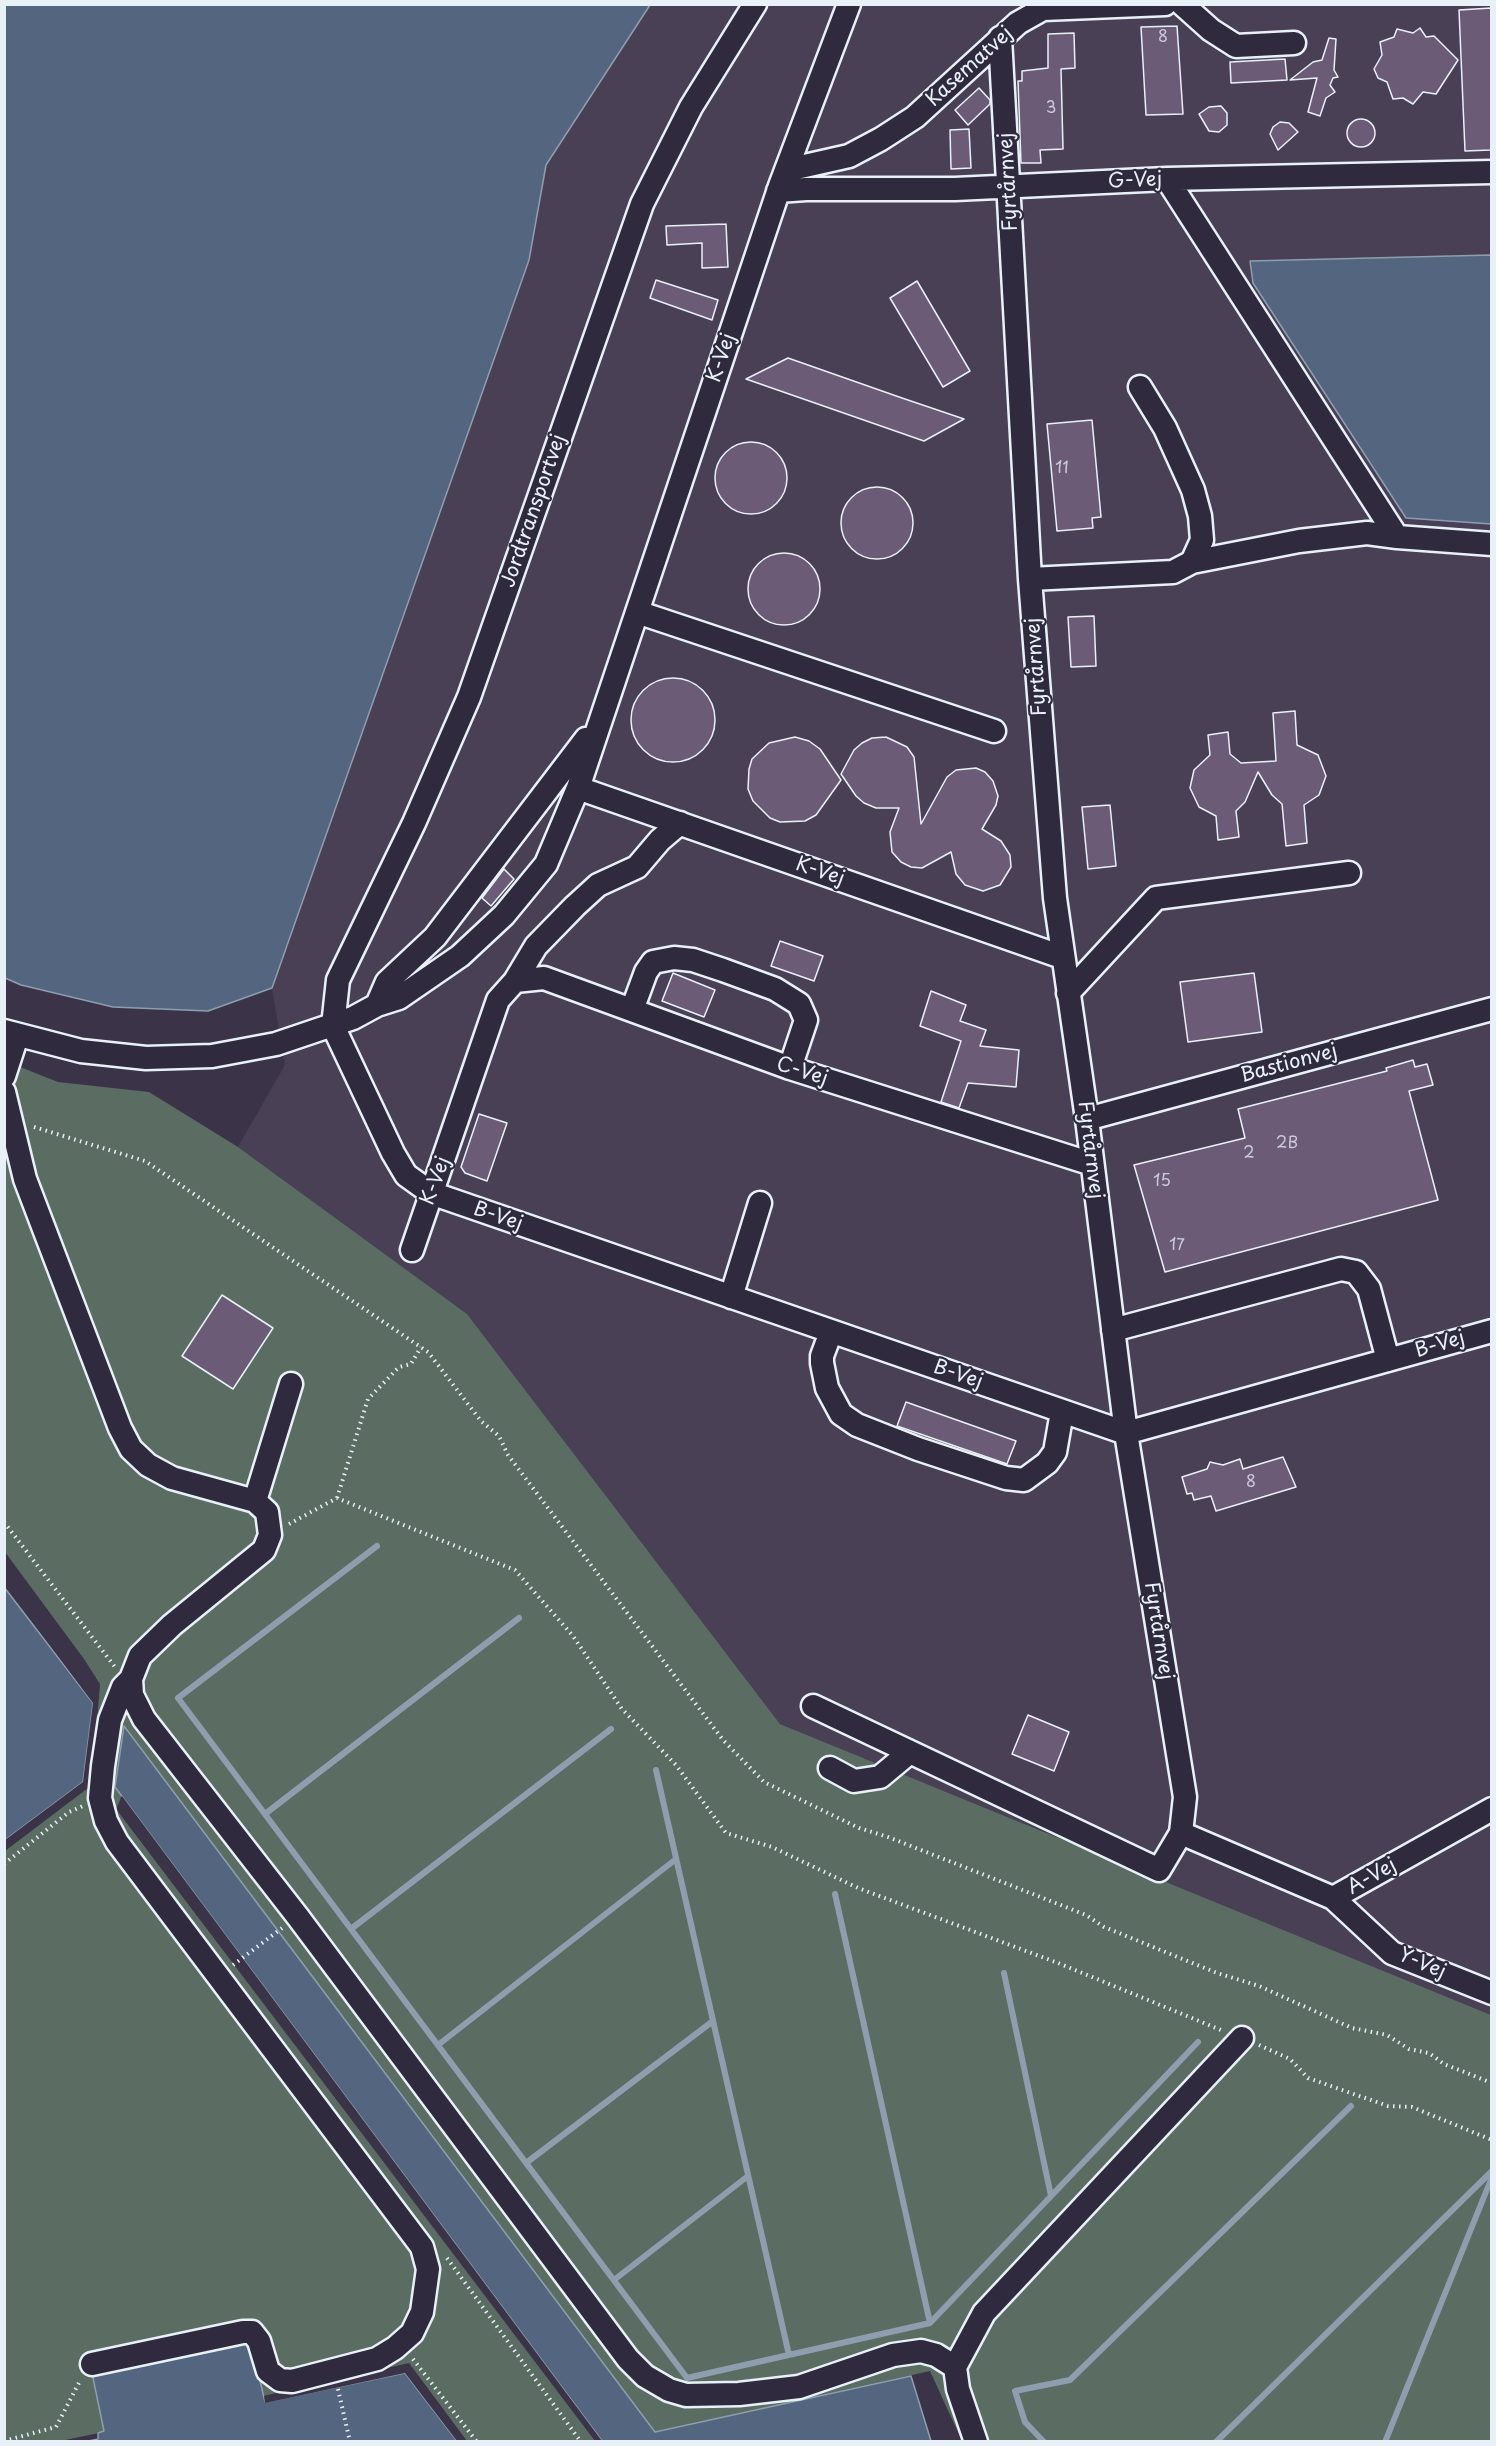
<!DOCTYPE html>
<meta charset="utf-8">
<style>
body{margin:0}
#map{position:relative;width:1496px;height:2446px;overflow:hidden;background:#3b3448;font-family:"Playpen Sans",sans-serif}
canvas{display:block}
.frame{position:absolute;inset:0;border:6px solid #e8f1f8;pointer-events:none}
</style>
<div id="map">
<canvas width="1496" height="2446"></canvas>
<div class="frame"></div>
</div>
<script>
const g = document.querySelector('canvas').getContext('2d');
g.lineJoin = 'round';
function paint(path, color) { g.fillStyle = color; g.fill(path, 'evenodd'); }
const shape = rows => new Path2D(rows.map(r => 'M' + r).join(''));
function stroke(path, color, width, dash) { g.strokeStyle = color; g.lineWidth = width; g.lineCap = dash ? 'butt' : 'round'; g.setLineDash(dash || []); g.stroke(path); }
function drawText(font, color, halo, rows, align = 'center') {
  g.font = font + ' "Playpen Sans",sans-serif'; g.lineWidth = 4.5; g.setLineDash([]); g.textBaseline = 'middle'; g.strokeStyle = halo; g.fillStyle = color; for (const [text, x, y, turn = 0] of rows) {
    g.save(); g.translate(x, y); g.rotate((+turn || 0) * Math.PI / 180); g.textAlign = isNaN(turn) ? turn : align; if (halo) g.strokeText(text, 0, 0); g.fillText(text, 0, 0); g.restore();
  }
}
paint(shape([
 [650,5,1491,5,1491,255,1250,261,1406,518,1491,524,1491,2015,780,1724,467,1314,238,1147,285,1065,272,988,529,260,546,165]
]), '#494056');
paint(shape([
 [5,1061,58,1082,149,1092,238,1147,467,1314,780,1724,1491,2015,1491,2441,962,2441,930,2371,655,2432,124,1727,115,1787,122,1796,116,1809,595,2441,467,2441,409,2363,263,2396,250,2339,104,2432,60,2441,5,2441,5,1851,92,1785,100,1684,84,1659,5,1552]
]), '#5b6c63');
const water = shape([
 [4,5,650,5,546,165,529,260,272,988,208,1011,113,1007,21,985,5,978,4,5],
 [1491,255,1491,524,1406,518,1253,283,1250,261,1491,255],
 [4,1587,93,1703,83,1782,5,1840,4,1587],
 [124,1726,655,2432,911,2376,931,2441,602,2441,115,1787,124,1726],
 [250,2338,265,2402,405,2373,457,2441,84,2442,98,2439,98,2433,104,2431,92,2373,250,2338]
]);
paint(water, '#54667f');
stroke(water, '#8f9eaf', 1.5);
paint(shape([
 [4,1584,96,1703,86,1784,5,1843,5,1840,83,1782,93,1703],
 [122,1796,602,2441,598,2442,120,1799],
 [405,2370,460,2442,457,2441,405,2373,265,2403,264,2396,266,2396,267,2399]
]), '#3b3448');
stroke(shape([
 [377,1546,178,1698,687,2378,930,2323,1198,2042],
 [656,1770,789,2355],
 [265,1814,519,1618],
 [835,1894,930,2323],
 [351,1929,611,1729],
 [1004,1973,1051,2196],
 [438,2045,676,1859],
 [526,2163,713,2021],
 [614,2280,748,2176],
 [1044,2442,1025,2422,1015,2391,1070,2380,1351,2106],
 [1216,2442,1492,2171],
 [1385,2442,1492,2177]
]), '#8f9eaf', 6);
const building = shape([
 [1491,8,1491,150,1465,151,1459,10,1491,8],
 [1177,26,1183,114,1146,115,1141,27,1177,26],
 [1420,28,1426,37,1434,36,1458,60,1436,94,1423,92,1413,104,1403,98,1393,99,1387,82,1378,78,1374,69,1382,55,1380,42,1394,37,1397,29,1413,33,1420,28],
 [1074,33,1075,68,1061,69,1063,149,1040,150,1041,163,1021,163,1018,81,1022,81,1022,71,1048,68,1048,34,1074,33],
 [1329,38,1336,39,1334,70,1338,77,1333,78,1330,85,1335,92,1326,98,1320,116,1308,112,1317,78,1290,80,1313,62,1322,60,1329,38],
 [1285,59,1287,80,1231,83,1230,62,1285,59],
 [979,88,990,100,990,104,968,125,955,110,979,88],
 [1221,106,1227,113,1227,125,1219,132,1209,131,1199,114,1209,107,1221,106],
 '1347 133a14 14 0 1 1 28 0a14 14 0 1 1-28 0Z',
 [1280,122,1289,123,1298,132,1278,150,1270,134,1273,127,1280,122],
 [969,129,971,168,951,169,950,130,969,129],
 [726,224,728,267,702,268,702,243,667,245,666,226,726,224],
 [656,280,718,300,712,320,650,298,656,280],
 [917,281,970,371,943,387,890,298,917,281],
 [788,358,902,398,964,419,924,441,746,379,788,358],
 [1092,420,1101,517,1092,518,1093,528,1057,531,1047,424,1092,420],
 '715 478a36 36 0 1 1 72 0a36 36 0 1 1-72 0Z',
 '841 523a36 36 0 1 1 72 0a36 36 0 1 1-72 0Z',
 '748 589a36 36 0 1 1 72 0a36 36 0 1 1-72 0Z',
 [1094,616,1096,666,1071,667,1068,617,1094,616],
 '631 720a42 42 0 1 1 84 0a42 42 0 1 1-84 0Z',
 [1295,711,1297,745,1318,755,1326,776,1319,795,1304,805,1307,843,1286,846,1282,804,1272,795,1258,772,1245,802,1236,811,1239,837,1218,840,1216,816,1199,807,1190,788,1194,770,1210,755,1208,735,1228,732,1230,754,1241,763,1276,761,1273,713,1295,711],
 [795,737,809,741,820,749,841,780,816,815,805,821,780,822,770,818,753,801,748,789,749,769,752,759,769,743,795,737],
 [886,737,907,747,914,757,921,824,947,777,956,770,976,768,985,772,993,781,998,796,996,805,982,829,1001,841,1010,855,1011,867,1000,885,983,891,965,885,956,874,951,852,922,868,911,867,901,862,892,852,890,832,899,808,876,808,864,803,856,796,841,774,854,750,862,743,872,738,886,737],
 [1110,805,1116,866,1088,869,1082,807,1110,805],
 [504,869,514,879,491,906,482,898,504,869],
 [780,941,823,956,814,981,771,966,780,941],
 [673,973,715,990,704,1017,662,1001,673,973],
 [1254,973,1262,1032,1188,1042,1180,982,1254,973],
 [931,991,966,1005,960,1021,986,1030,980,1046,1019,1050,1016,1087,968,1083,959,1108,941,1102,961,1041,920,1026,931,991],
 [1413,1060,1415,1067,1427,1064,1433,1085,1409,1091,1438,1200,1165,1272,1134,1165,1245,1138,1238,1109,1387,1071,1386,1068,1413,1060],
 [479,1114,507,1123,487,1181,465,1173,461,1167,479,1114],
 [222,1295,273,1328,233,1389,182,1356,222,1295],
 [906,1402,1016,1441,1007,1464,897,1426,906,1402],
 [1283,1457,1296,1487,1216,1511,1211,1496,1194,1500,1192,1493,1187,1494,1182,1477,1207,1469,1210,1462,1223,1465,1240,1459,1243,1469,1283,1457],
 [1028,1715,1069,1732,1054,1771,1012,1754,1028,1715]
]);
paint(building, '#6b5b76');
stroke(building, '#e8f1f8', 1.5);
const minor = shape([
 [1182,4,1211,30,1236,46,1294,43],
 [787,170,849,156,881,139,915,117,1018,23,1043,9,1165,4],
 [1167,179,1397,537,1492,544],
 [778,191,806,189,955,189,1167,179,1492,172],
 [1192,562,1299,541,1367,533,1397,537],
 [1030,579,1173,572,1192,562,1202,540,1200,516,1193,490,1165,428,1140,387],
 [637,612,994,731],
 [578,788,780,186,849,4],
 [515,981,544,978,790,1068,1092,1164],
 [1068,993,1156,898,1349,873],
 [377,1005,399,998,460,956,504,915,546,864,578,788,1062,957],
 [632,1010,646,972,653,962,674,958,693,960,723,970,775,989,799,1004,806,1020,790,1068],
 [333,1026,393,1153,406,1175,431,1193,1126,1433,1492,1331],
 [333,1026,338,980,414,823,469,697,642,204,691,107,755,4],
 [4,1031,81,1051,146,1058,212,1056,276,1044,353,1018,377,1005,387,982,435,937,586,739],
 [4,1076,17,1036],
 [4,1092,25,1179,120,1428,131,1449,148,1465,172,1478,255,1501,267,1512,270,1535,264,1550,172,1625,140,1656,131,1679,132,1695,144,1719,298,1917,628,2359,645,2376,669,2390,686,2395,739,2394,799,2387,893,2355,921,2351,936,2355,955,2367],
 [1087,1119,1492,1009],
 [412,1250,498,1000,515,981,536,946,575,906,598,885,637,867,660,840,680,823],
 [731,1297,760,1203],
 [1113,1330,1341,1269,1356,1272,1369,1289,1388,1360],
 [831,1332,822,1356,822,1363,827,1388,841,1414,857,1425,918,1449,1006,1478,1024,1480,1047,1463,1055,1452,1062,1412],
 [255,1501,291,1384],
 [813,1706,1159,1870,1181,1833,1185,1797,1126,1433,1087,1119,1055,898,1030,579,1000,38],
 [830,1768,854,1781,880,1777,910,1752],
 [1181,1833,1333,1898,1492,1809],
 [1333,1898,1392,1953,1492,1993],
 [92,2364,243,2332,252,2332,259,2341,268,2371,280,2380,292,2381,377,2359,395,2348,412,2333,422,2312,428,2269,422,2247,117,1842,106,1821,100,1798,103,1766,110,1720,123,1687,131,1679],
 [976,2442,958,2389,955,2367,984,2313,1242,2038]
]);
stroke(minor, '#e8f1f8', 27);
stroke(shape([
 [34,1127,145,1161,428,1352,481,1421,499,1436,508,1455,723,1740,764,1782,859,1828,888,1837,1086,1915,1104,1927,1217,1973,1259,1986,1352,2028,1387,2035,1409,2049,1429,2053,1444,2064,1492,2083],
 [337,1498,368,1399,399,1367,411,1364,421,1347],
 [4,1522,115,1667],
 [289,1524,337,1498,515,1570,573,1636,622,1709,676,1765,726,1833,772,1847,858,1888,1058,1963,1221,2030],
 [4,1864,69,1812,83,1806],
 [233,1965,282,1928],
 [1259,2045,1290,2059,1308,2078,1388,2106,1412,2107,1492,2140],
 [447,2258,581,2442],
 [413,2359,477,2442],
 [338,2389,350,2442],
 [4,2441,56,2427,81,2379]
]), '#e8f1f8', 4, [1.5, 4.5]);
stroke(minor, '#2f2a3d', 22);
drawText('16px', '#c9ccd8', null, [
 ["8",1163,38],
 ["3",1051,109],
 ["11",1062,469],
 ["2B",1287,1144],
 ["2",1249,1154],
 ["15",1162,1182],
 ["17",1177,1246],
 ["8",1251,1483]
]);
drawText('20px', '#e8f1f8', '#2f2a3d', [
 ["Kasematvej",970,67,-42],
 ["G-Vej",1135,181,-2],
 ["Fyrtårnvej",1009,182,-93],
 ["K-Vej",722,358,-71],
 ["Jordtransportvej",534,511,-71],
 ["Fyrtårnvej",1037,667,-94],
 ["K-Vej",820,872,19],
 ["Bastionvej",1289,1064,-15],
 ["C-Vej",802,1072,18],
 ["Fyrtårnvej",1090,1150,83],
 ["K-Vej",436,1181,-69],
 ["B-Vej",498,1217,19],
 ["B-Vej",1440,1345,-16],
 ["B-Vej",958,1375,19],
 ["Fyrtårnvej",1158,1631,81],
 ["A-Vej",1372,1877,-29],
 ["Y-Vej",1422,1964,23]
]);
</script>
